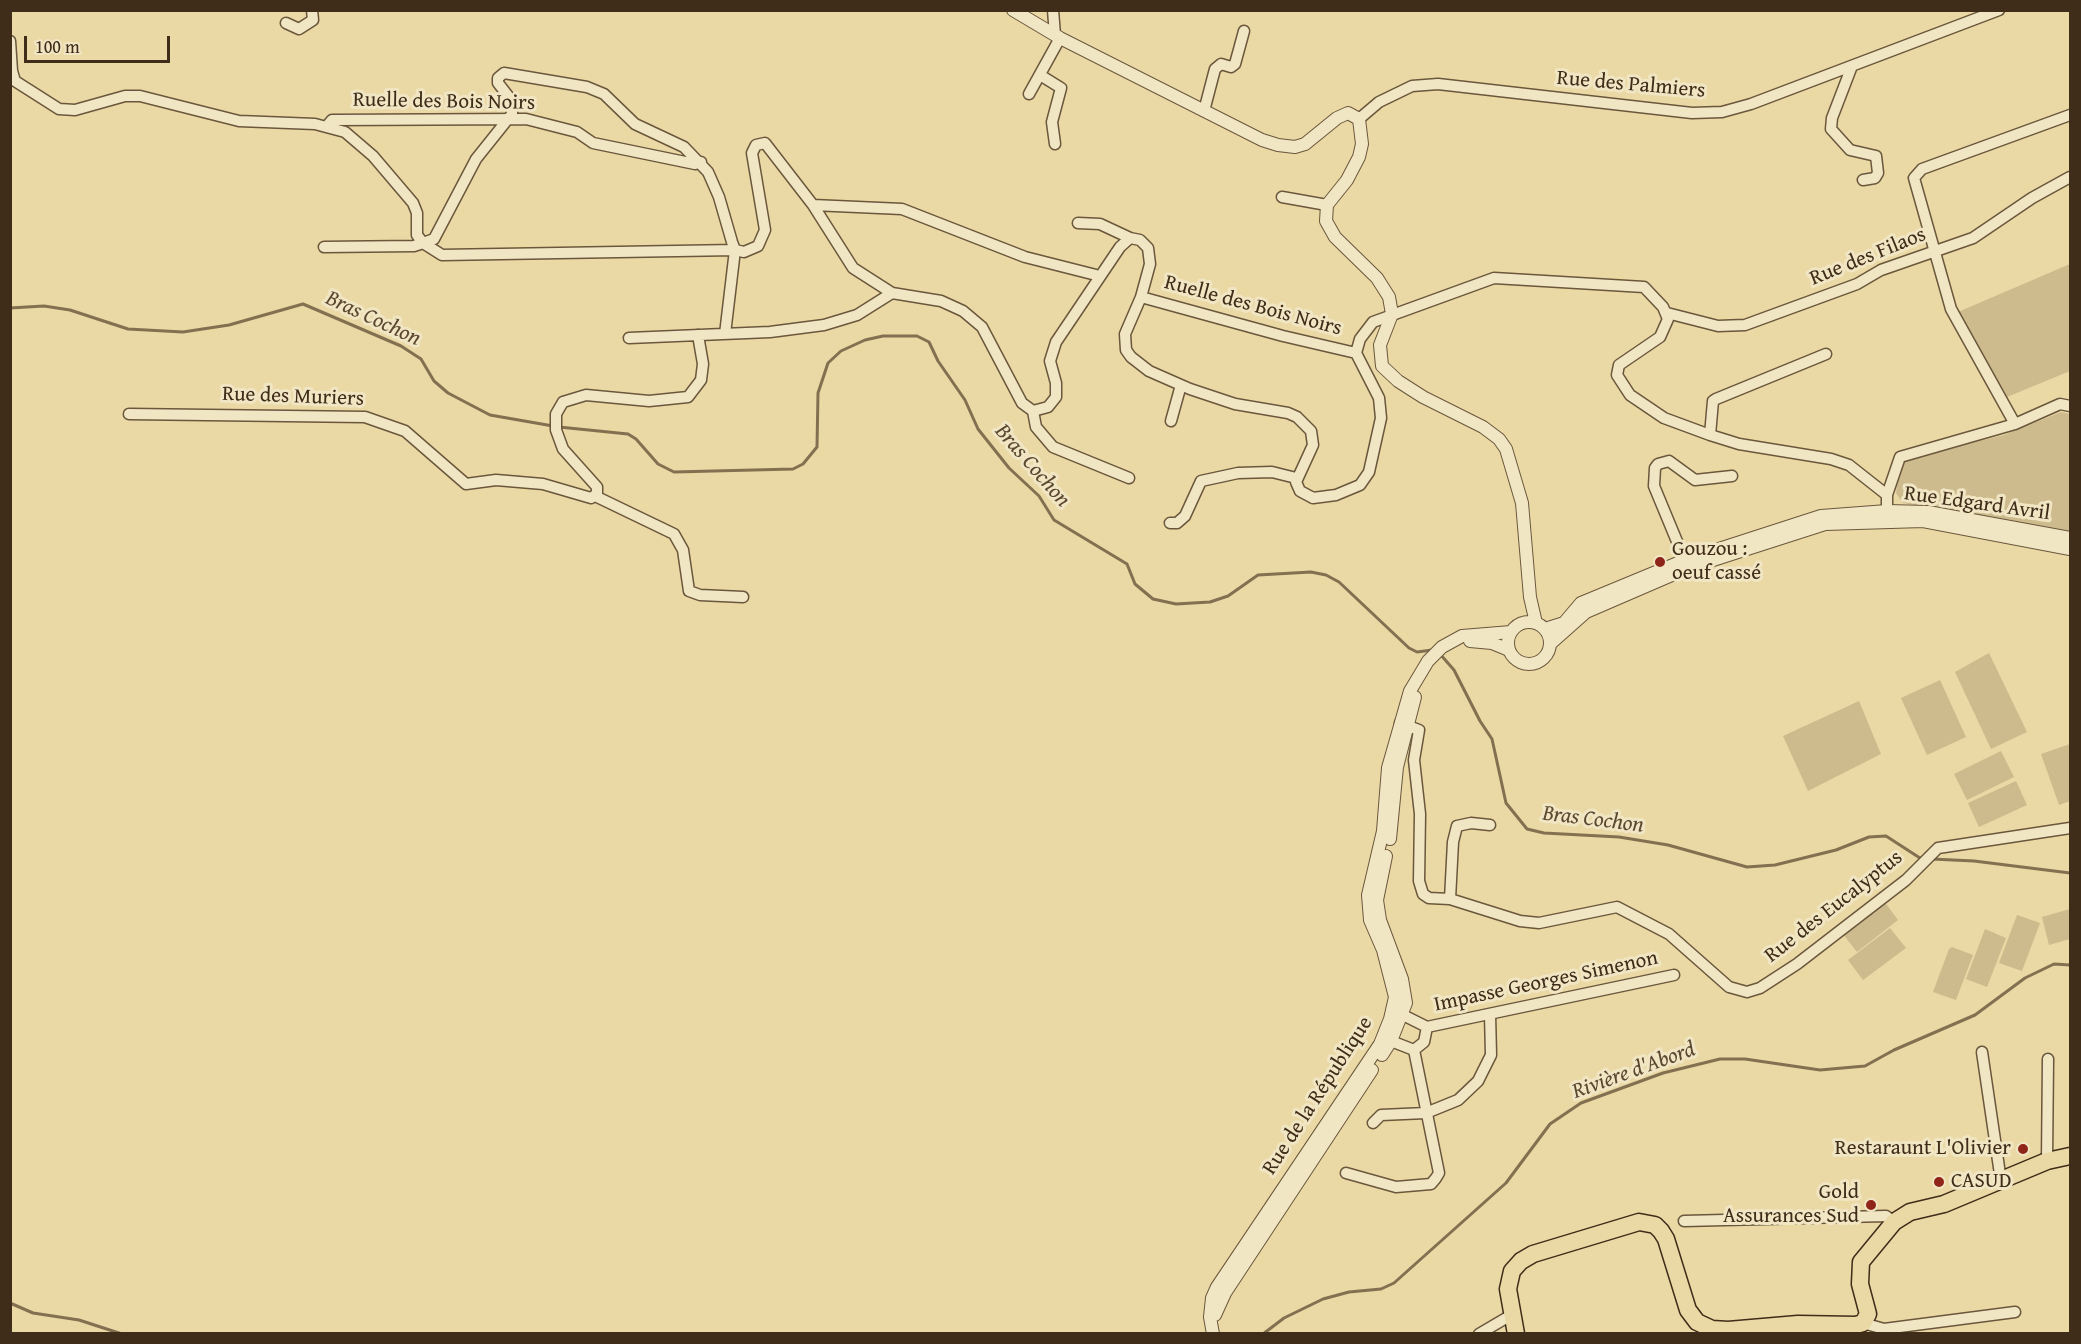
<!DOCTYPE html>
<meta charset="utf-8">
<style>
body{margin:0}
#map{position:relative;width:2081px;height:1344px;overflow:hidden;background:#ead8a5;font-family:"Gentium Book Plus",serif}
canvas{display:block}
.frame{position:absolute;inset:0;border:12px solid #3f2c19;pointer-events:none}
.scale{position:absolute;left:24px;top:36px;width:146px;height:27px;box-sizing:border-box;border:3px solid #3f2c19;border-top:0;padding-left:8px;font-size:18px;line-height:21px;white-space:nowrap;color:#3f2c19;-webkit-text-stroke:4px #f1e6c4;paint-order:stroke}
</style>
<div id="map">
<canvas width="2081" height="1344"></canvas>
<div class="frame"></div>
<div class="scale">100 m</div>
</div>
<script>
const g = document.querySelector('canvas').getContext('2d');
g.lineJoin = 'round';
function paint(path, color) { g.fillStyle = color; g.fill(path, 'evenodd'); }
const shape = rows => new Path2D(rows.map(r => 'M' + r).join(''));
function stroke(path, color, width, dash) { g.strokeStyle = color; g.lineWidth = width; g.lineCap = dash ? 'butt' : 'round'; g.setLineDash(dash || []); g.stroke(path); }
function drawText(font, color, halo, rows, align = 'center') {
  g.font = font + ' "Gentium Book Plus",serif'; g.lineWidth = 6; g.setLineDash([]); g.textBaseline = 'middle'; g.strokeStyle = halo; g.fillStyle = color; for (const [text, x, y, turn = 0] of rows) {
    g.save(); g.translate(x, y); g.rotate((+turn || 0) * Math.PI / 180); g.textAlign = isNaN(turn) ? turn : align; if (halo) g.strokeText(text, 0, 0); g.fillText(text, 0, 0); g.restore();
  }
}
paint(shape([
 [2070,264,2070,371,2007,397,1958,312],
 [2061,412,2070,414,2070,533,1903,503,1896,493,1899,470,1904,462,1914,457,2004,435],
 [1989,653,2027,732,1991,749,1955,672],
 [1940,680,1966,737,1927,755,1901,698],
 [1859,701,1881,754,1808,791,1783,736],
 [2070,744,2070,801,2059,805,2041,754],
 [2001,751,2014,777,1967,800,1954,774],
 [2016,781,2027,805,1979,827,1968,803],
 [1884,901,1898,920,1857,952,1842,933],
 [2070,909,2070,939,2049,945,2042,917],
 [2017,915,2040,923,2022,971,1999,963],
 [1890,928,1906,948,1863,980,1848,960],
 [1985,929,2006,938,1987,987,1966,979],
 [1952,947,1973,955,1956,1000,1933,992,1949,949]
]), '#cdbb8d');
stroke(shape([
 [10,308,44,306,70,310,128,329,183,332,229,325,303,304,401,346,421,359,434,381,448,393,490,415,553,426],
 [559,427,628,434,636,439,658,464,674,472,793,469,803,464,817,447,818,393,828,363,841,351,865,340,883,336,917,336,929,342,938,361,965,400,978,429,1009,468,1039,496,1054,520,1127,564,1135,584,1153,599,1176,604,1210,602,1228,596,1258,575,1311,572,1326,575,1339,582,1409,648,1417,652,1432,650],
 [1440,654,1454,670,1480,721,1492,739,1506,803,1527,829,1544,833,1619,837,1668,845,1747,867,1775,865,1836,850,1869,837,1886,836,1923,860],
 [1932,859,1974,861,2070,873],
 [10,1303,33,1313,79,1320,122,1334],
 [1263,1334,1284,1318,1323,1299,1349,1292,1381,1289,1394,1283,1506,1183,1550,1124,1581,1103,1663,1073,1720,1059,1745,1059,1820,1070,1865,1066,1894,1050,1975,1015,2025,978,2054,964,2070,965]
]), '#837050', 3);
const minor = shape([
 [1053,10,1055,35],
 [286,23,299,29,313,20,312,10],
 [10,41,12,71,15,81,59,109,75,110,125,96,140,96,239,121,315,124,345,132,373,156,413,203,417,213,417,235,423,243,434,239,476,159,512,114,512,101,498,83,498,78,504,73,587,87,604,94,635,124,684,147,708,172,719,197,732,242,735,250,744,252,758,246,765,230,752,153,756,145,765,143,813,205,853,268,892,293,941,301,963,311,982,327,1022,403,1033,411,1048,407,1056,397,1056,383,1050,361,1056,342,1120,247,1130,238,1140,240,1148,248,1150,264,1141,297,1125,334,1126,350,1131,357,1149,371,1190,389,1235,404,1288,413,1297,417,1311,431,1313,445,1296,482,1300,491,1313,498,1336,495,1360,485,1369,472,1381,418,1379,398,1356,353,1360,339,1373,322,1494,278,1644,287,1663,307,1668,319,1660,337,1619,365,1617,375,1630,395,1664,418,1710,435,1739,444,1831,459,1849,465,1887,495,1887,520],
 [1852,66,1832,118,1831,129,1850,150,1876,156,1878,173,1875,178,1863,180],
 [1040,75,1061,88,1052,122,1055,144],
 [1029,94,1060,38],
 [1204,111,1215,69,1221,64,1231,67,1235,64,1244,31],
 [1359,119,1379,102,1412,86,1438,84,1692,113,1722,112,1751,104,1999,10],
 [327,126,332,120,526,119,577,132,593,143,695,164,701,162],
 [1282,197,1327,205],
 [813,205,902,209,1025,257,1100,276],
 [1078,223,1100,224,1130,238],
 [324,247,414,246,423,243,442,255,735,250,725,334],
 [1141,297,1283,336,1356,353],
 [1667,313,1718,326,1745,325,1857,284,1881,270,1973,238,2032,198,2070,177],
 [629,338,770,332,824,325,857,315,892,293],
 [1033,411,1036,427,1053,447,1129,478],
 [129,414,365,417,405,431,466,484,496,480,543,484,591,498,597,494,597,487,563,449,556,430,556,414,563,402,586,395,649,401,688,397,701,380,703,364,698,335],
 [1171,421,1181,385],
 [2015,424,1951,309,1914,178,1922,169,2070,115],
 [1710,435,1713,401,1716,399,1826,354],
 [1887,495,1900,457,2015,424,2060,404,2070,406],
 [595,496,674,534,683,550,689,591,700,595,743,597],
 [1170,523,1177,523,1185,516,1201,481,1238,473,1272,472,1296,478],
 [1688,568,1654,486,1655,468,1658,464,1669,461,1695,480,1732,476],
 [1400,723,1419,730,1414,760,1420,814,1419,881,1423,894,1429,898,1450,899,1520,921,1539,923,1617,907,1669,934,1729,987,1747,992,1760,988,1797,964,1906,880,1938,848,2070,828],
 [1450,899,1453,842,1457,826,1471,823,1490,825],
 [1395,1017,1403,1015,1427,1027],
 [1427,1027,1674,975],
 [1388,1035,1391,1041,1414,1050,1424,1042,1427,1027],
 [1982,1052,2001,1181],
 [1373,1123,1381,1115,1426,1113,1458,1100,1478,1081,1491,1055,1490,1014],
 [2047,1161,2048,1059],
 [1346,1173,1396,1187,1431,1184,1436,1178,1439,1173,1414,1050],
 [1684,1221,1886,1216,1894,1222],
 [1863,1323,1884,1329,2015,1312],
 [1479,1334,1513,1314]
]);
const tertiary = shape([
 [1013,10,1060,38,1262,140,1278,145,1295,147,1305,144,1337,118,1348,113,1359,119,1362,144,1359,157,1347,180,1327,205,1326,221,1335,237,1377,278,1389,297,1392,314,1380,345,1382,366,1398,381,1423,397,1483,427,1499,439,1506,449,1522,503,1530,597,1536,623],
 '1508 643a21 21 0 1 1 42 0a21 21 0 1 1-42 0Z',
 [1545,629,1564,623,1581,603,1685,560,1821,516,1887,511,1928,512,2070,538],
 [1470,641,1492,643,1509,650],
 [1550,644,1586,612,1688,568,1825,524,1923,521,2070,549],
 [1390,839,1397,767,1415,697],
 [1382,1055,1391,1041,1406,1003,1402,979,1380,920,1377,900,1386,856],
 [1215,1315,1225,1293,1372,1070],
 [1213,1334,1210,1317,1212,1298,1217,1287,1380,1044,1390,1019,1395,997,1383,950,1370,920,1368,895,1383,831,1388,768,1410,691,1428,661,1442,647,1462,636,1511,632]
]);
const primary = shape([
 [1516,1334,1508,1289,1512,1271,1521,1261,1533,1254,1639,1222,1655,1225,1661,1231,1666,1239,1688,1310,1697,1322,1712,1329,1728,1330,1798,1324,1856,1325,1863,1323,1868,1314,1860,1284,1861,1262,1894,1222,1910,1212,1944,1204,2047,1161,2070,1156]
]);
stroke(minor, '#6a573c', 13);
stroke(tertiary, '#6a573c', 14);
stroke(primary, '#3f2c19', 19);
stroke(minor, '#f1e6c4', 10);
stroke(tertiary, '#f1e6c4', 12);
stroke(primary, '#ead8a5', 16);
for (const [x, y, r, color] of [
 [1660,562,6,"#8f2418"],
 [2023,1149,6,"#8f2418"],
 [1939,1182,6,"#8f2418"],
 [1871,1205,6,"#8f2418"]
]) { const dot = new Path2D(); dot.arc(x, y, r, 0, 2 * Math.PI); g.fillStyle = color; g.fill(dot); stroke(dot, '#f1e6c4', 2); }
drawText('21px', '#3f2c19', '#f1e6c4', [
 ["Rue des Palmiers",1631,85,5],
 ["Ruelle des Bois Noirs",444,102,1],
 ["Rue des Filaos",1868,257,-22],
 ["Ruelle des Bois Noirs",1253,306,15],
 ["Rue des Muriers",293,397,2],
 ["Rue Edgard Avril",1977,504,8],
 ["Rue des Eucalyptus",1834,907,-38],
 ["Impasse Georges Simenon",1546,982,-12],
 ["Rue de la République",1318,1096,-57]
]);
drawText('21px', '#3f2c19', '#f1e6c4', [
 ["Gouzou :",1672,550],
 ["oeuf cassé",1672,574],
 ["Restaraunt L'Olivier",2011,1149,"right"],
 ["CASUD",1951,1182],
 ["Gold",1859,1193,"right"],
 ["Assurances Sud",1859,1217,"right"]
], 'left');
drawText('italic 22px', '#5b4830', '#f1e6c4', [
 ["Bras Cochon",373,319,25],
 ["Bras Cochon",1032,466,49],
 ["Bras Cochon",1593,820,7],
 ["Rivière d'Abord",1634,1071,-20]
]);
</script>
